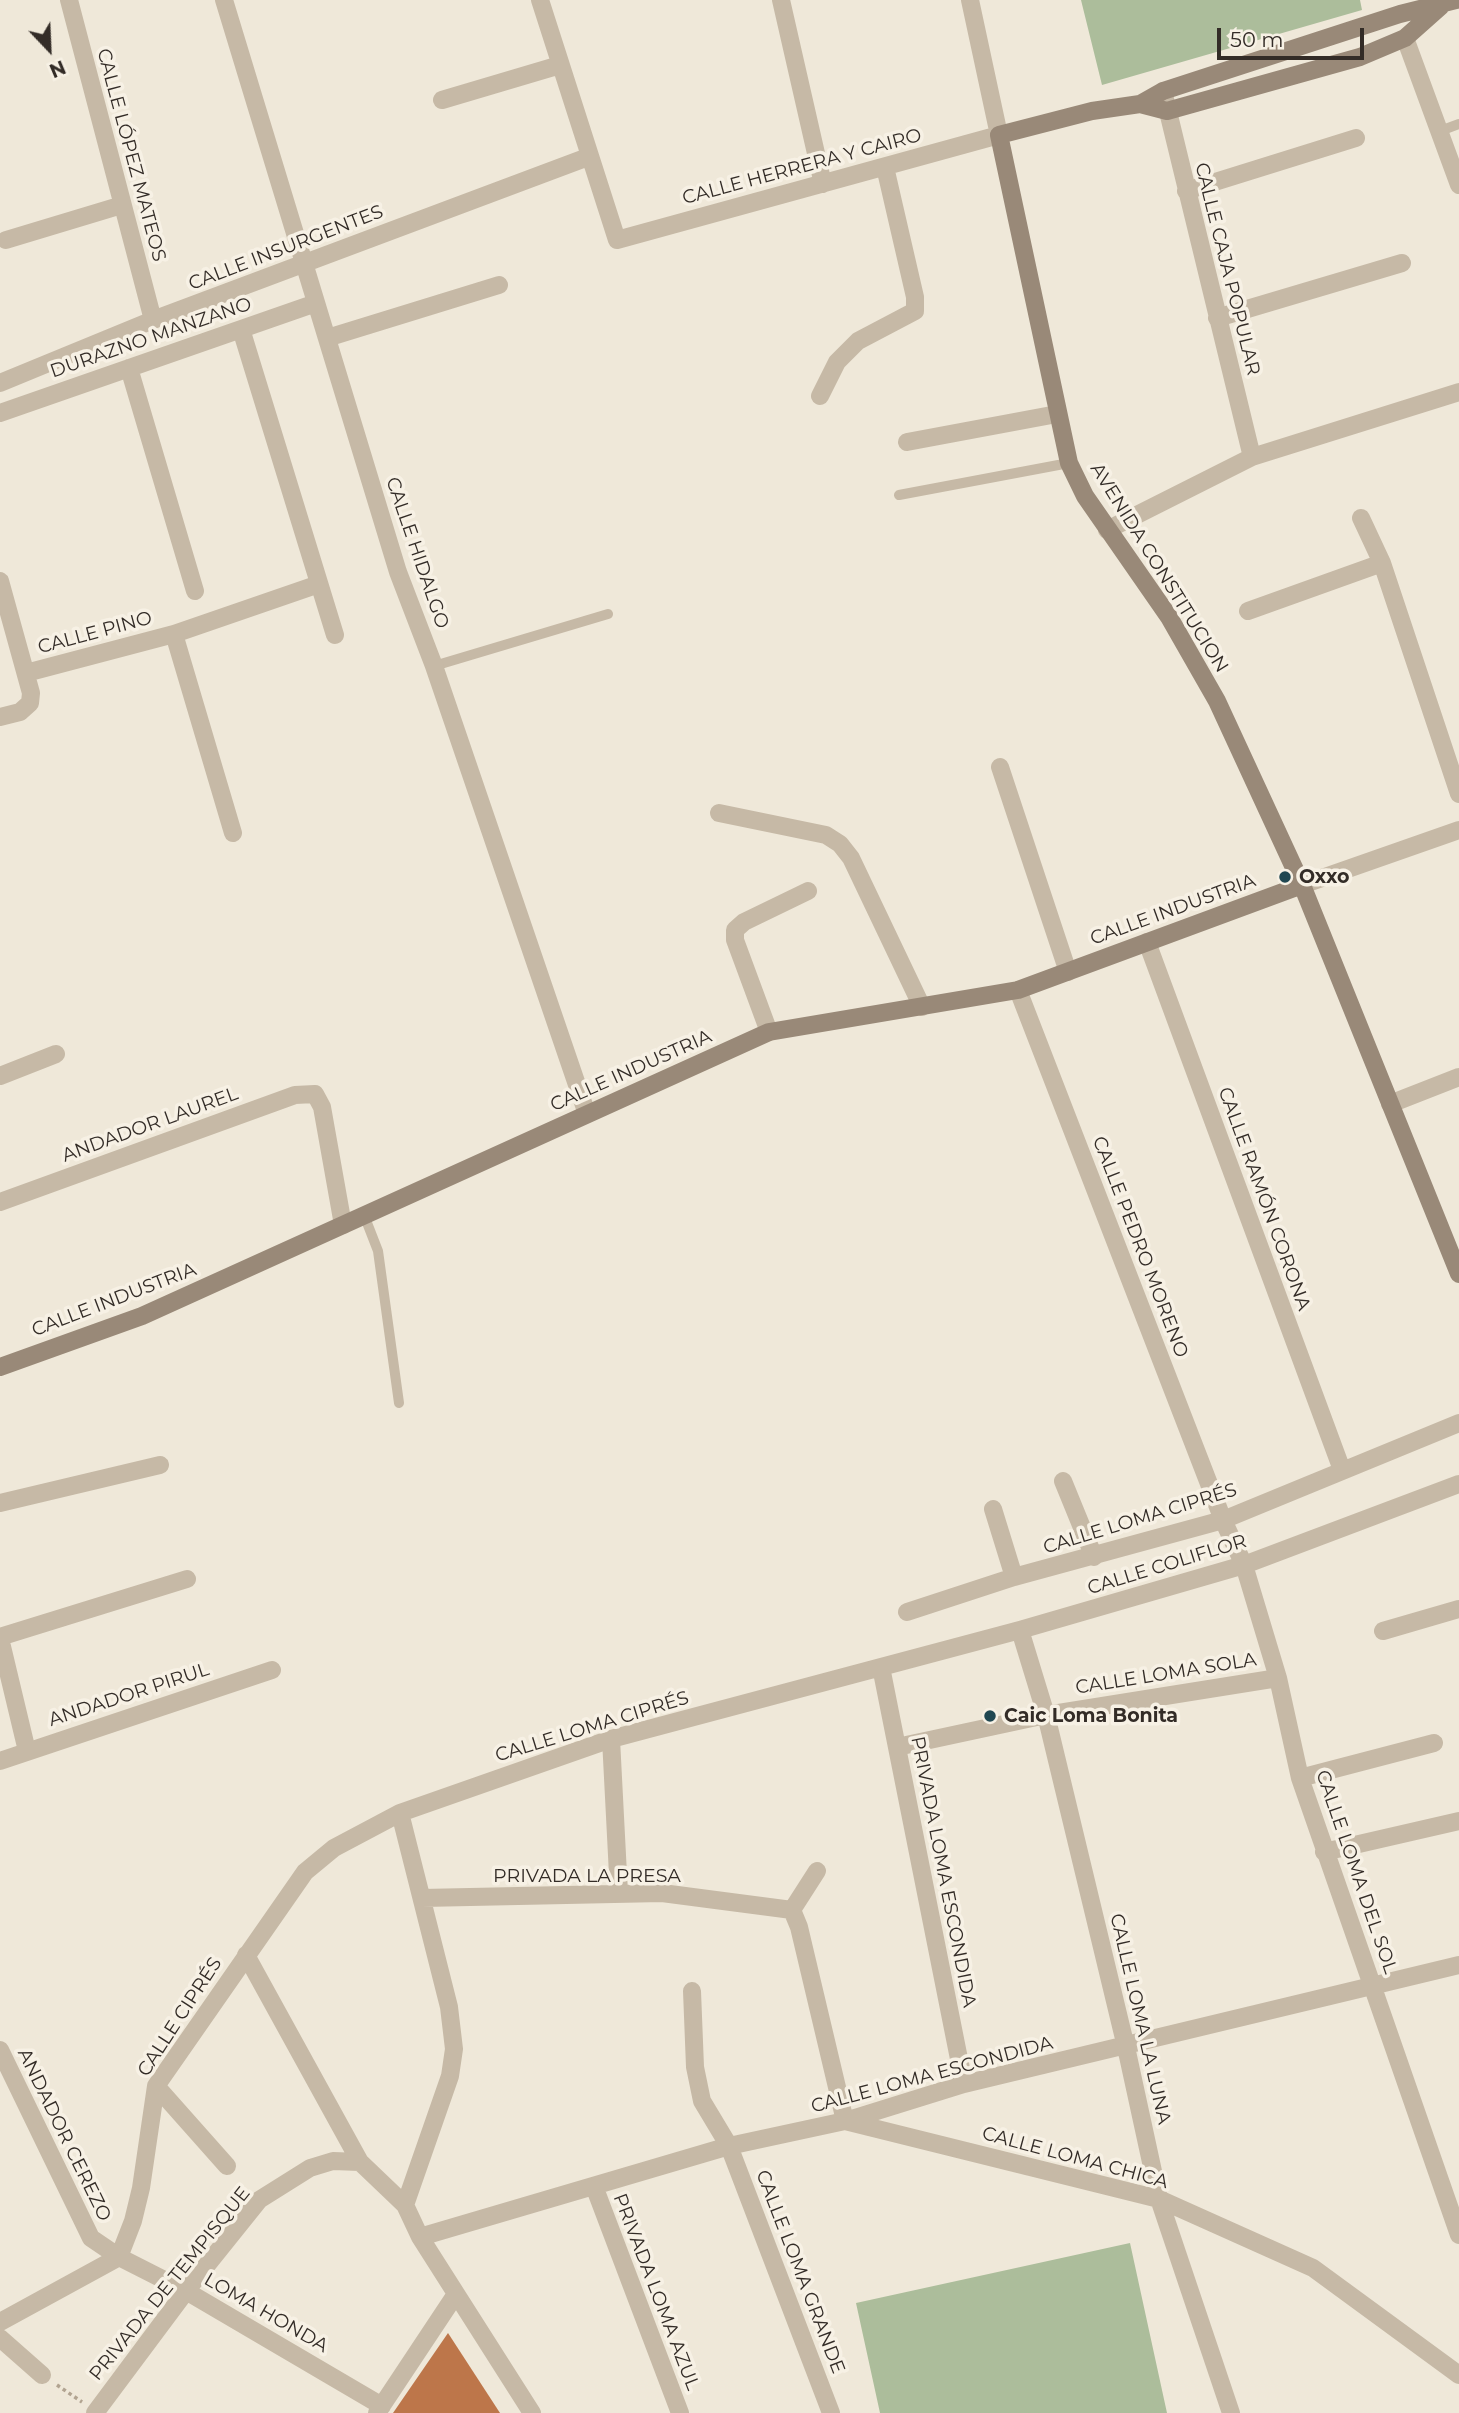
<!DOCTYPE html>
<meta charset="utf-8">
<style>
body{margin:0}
#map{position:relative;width:1459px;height:2413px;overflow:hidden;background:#efe8d9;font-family:Montserrat,sans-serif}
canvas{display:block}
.north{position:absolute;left:14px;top:14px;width:70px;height:70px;-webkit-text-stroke:5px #f7f1e5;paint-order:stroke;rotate:157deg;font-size:19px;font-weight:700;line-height:28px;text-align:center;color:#332c27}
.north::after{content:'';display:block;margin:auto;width:24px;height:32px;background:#332c27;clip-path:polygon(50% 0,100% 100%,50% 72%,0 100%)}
.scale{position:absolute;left:1217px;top:28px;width:147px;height:32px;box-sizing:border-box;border:4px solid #332c27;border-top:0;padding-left:9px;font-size:21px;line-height:24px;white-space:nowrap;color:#332c27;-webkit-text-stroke:5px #f7f1e5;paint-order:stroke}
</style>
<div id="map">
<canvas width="1459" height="2413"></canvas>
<div class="north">N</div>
<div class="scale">50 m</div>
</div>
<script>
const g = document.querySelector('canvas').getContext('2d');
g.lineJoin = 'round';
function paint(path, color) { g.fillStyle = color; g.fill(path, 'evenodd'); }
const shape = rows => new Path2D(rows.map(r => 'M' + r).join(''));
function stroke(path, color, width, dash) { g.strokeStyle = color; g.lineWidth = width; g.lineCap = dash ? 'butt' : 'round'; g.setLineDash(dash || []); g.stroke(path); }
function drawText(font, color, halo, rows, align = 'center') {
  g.font = font + ' Montserrat,sans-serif'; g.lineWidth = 7; g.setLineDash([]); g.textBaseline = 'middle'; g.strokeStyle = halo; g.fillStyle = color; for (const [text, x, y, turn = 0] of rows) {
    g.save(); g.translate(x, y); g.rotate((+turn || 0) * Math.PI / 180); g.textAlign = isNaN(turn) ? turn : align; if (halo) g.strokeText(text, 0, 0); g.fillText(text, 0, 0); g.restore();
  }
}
paint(shape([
 [1081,0,1360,0,1362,10,1102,85],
 [1130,2243,1167,2413,880,2413,856,2303]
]), '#acbd9b');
paint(shape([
 [448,2333,500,2413,393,2413]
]), '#bd764a');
stroke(shape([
 [57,2385,82,2402]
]), '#b2a491', 3.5, [3.5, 3.5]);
stroke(shape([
 [1440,131,1459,124],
 [899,495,1069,463],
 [434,666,608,614],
 [364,1215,378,1251,399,1403]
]), '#c6b9a6', 10);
stroke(shape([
 [69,0,153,320],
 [224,0,398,572,434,666,587,1114],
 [540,0,617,240,999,135,970,0],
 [781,0,823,184],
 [1405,38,1459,185],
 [1163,91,1252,457],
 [442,100,560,65],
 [1186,191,1356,138],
 [6,240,122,205],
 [1217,318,1402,263],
 [241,329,335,635],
 [327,338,499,285],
 [129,368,195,591],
 [0,383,153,320,588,157],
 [820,396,837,362,858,341,915,311,915,297,885,167],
 [0,413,316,303],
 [907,442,1057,414],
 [1361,518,1382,563,1459,794],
 [1107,530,1252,457,1459,392],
 [0,581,31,693,30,703,20,712,0,717],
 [1248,611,1382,563],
 [174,634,233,833],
 [26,673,174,634,319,584],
 [1000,767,1068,972],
 [719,813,826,835,840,844,851,858,922,1007],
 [1302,885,1459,830],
 [1147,942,1342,1470],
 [1018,990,1223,1520,1244,1565,1278,1678,1300,1778,1459,2235],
 [769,1032,735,940,735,930,744,922,808,891],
 [0,1076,56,1054],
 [1390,1104,1459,1077],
 [0,1202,295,1095,315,1094,322,1107,343,1225],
 [1063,1481,1094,1557],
 [0,1503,160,1465],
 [993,1509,1014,1577],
 [907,1612,1014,1577,1223,1520,1459,1423],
 [1020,1630,1046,1715,1126,2047,1159,2199,1231,2413],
 [1383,1631,1459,1609],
 [0,1637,187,1579],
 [0,1638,27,1751],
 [881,1667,964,2084],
 [611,1739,619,1894],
 [897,1747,1046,1715,1278,1678],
 [0,1761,272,1670],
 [1300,1778,1434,1743],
 [400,1813,449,2007,454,2049,450,2076,405,2205],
 [1324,1852,1459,1821],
 [422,1898,662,1893,792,1910],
 [792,1910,799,1927,845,2121,1159,2199,1313,2268,1459,2375],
 [792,1910,817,1871],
 [246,1955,360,2162,405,2205,420,2237,532,2413],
 [692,1991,695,2067,702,2101,729,2146,831,2413],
 [0,2050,91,2238,119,2257,186,2291,382,2406],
 [156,2086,227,2166],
 [594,2186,680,2413],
 [420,2237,729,2146,845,2121,964,2084,1459,1965],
 [0,2322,119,2257,133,2221,141,2188,156,2086,305,1872,334,1848,400,1813,611,1739,1020,1630,1244,1565,1459,1484],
 [0,2338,42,2375],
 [95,2413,186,2291,259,2200,310,2168,333,2161,360,2162],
 [377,2413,456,2294]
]), '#c6b9a6', 18);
stroke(shape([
 [1456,0,1400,14,1163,91,1140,104,1092,111,999,135,1069,463,1085,496,1169,617,1217,701,1302,885,1459,1274],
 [1140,104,1167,111,1360,57,1405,38,1441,6],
 [0,1367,142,1316,769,1032,1018,990,1302,885]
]), '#998978', 18);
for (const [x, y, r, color] of [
 [1285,877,7,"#204751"],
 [990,1716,7,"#204751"]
]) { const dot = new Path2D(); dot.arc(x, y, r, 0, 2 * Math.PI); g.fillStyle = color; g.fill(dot); stroke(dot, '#f7f1e5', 2.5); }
drawText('19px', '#332c27', '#f7f1e5', [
 ["CALLE LÓPEZ MATEOS",131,155,75],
 ["CALLE HERRERA Y CAIRO",802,167,-15],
 ["CALLE INSURGENTES",286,248,-21],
 ["CALLE CAJA POPULAR",1227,269,76],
 ["DURAZNO MANZANO",151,338,-19],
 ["CALLE HIDALGO",417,553,71],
 ["AVENIDA CONSTITUCION",1159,568,58],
 ["CALLE PINO",95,633,-15],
 ["CALLE INDUSTRIA",1173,910,-20],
 ["CALLE INDUSTRIA",631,1071,-24],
 ["ANDADOR LAUREL",150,1125,-20],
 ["CALLE RAMÓN CORONA",1264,1199,70],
 ["CALLE PEDRO MORENO",1140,1247,69],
 ["CALLE INDUSTRIA",114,1300,-21],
 ["CALLE LOMA CIPRÉS",1140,1519,-17],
 ["CALLE COLIFLOR",1167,1565,-17],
 ["CALLE LOMA SOLA",1166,1674,-9],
 ["ANDADOR PIRUL",129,1695,-18],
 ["CALLE LOMA CIPRÉS",592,1727,-17],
 ["PRIVADA LOMA ESCONDIDA",943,1872,79],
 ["CALLE LOMA DEL SOL",1356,1872,71],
 ["PRIVADA LA PRESA",587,1876],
 ["CALLE CIPRÉS",180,2017,-57],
 ["CALLE LOMA LA LUNA",1140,2019,77],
 ["CALLE LOMA ESCONDIDA",932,2075,-15],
 ["ANDADOR CEREZO",64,2135,64],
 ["CALLE LOMA CHICA",1075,2158,15],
 ["CALLE LOMA GRANDE",800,2272,69],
 ["PRIVADA DE TEMPISQUE",170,2284,-51],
 ["PRIVADA LOMA AZUL",656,2292,69],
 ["LOMA HONDA",266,2313,30]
]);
drawText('bold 19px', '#332c27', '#f7f1e5', [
 ["Oxxo",1299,877],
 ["Caic Loma Bonita",1004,1716]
], 'left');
</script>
